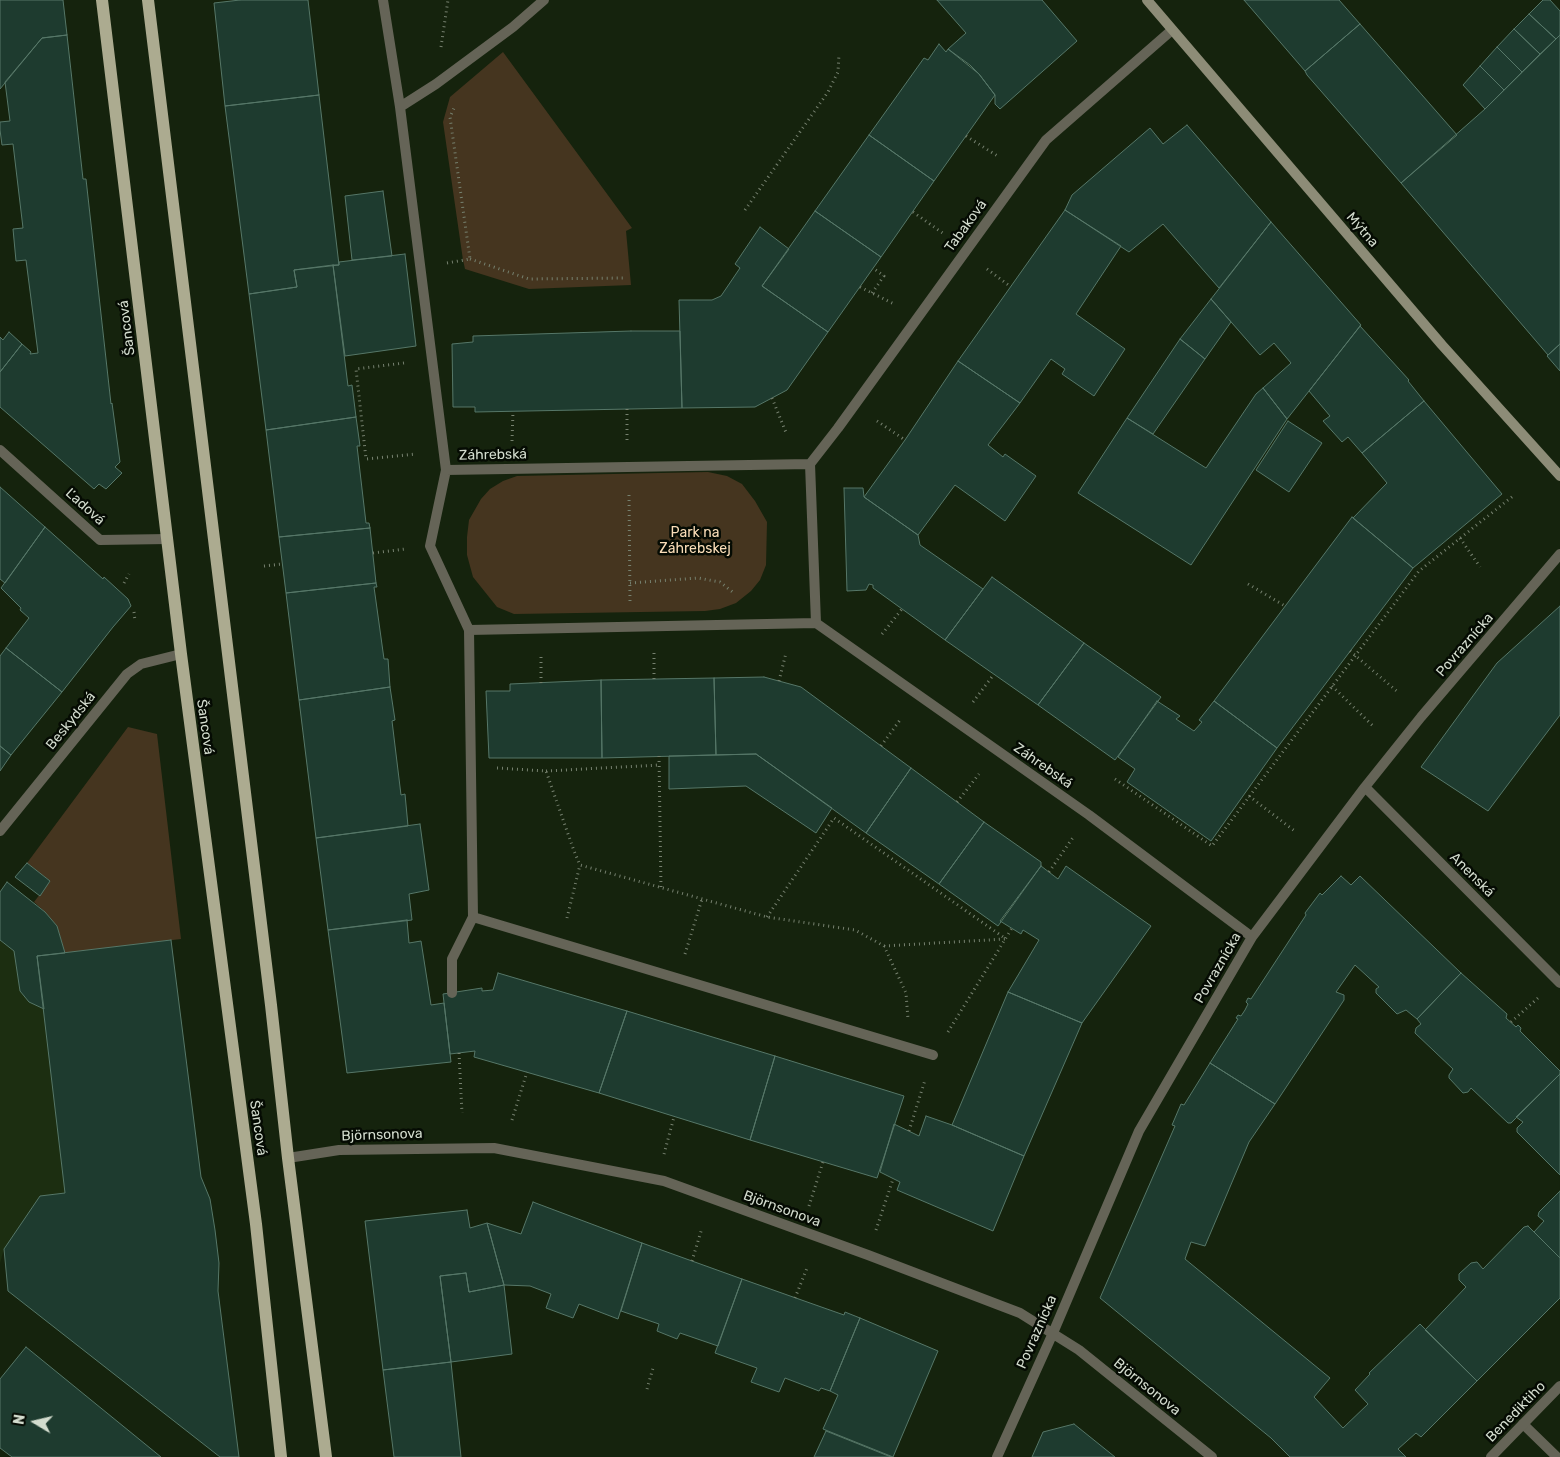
<!DOCTYPE html>
<meta charset="utf-8">
<style>
body{margin:0}
#map{position:relative;width:1560px;height:1457px;overflow:hidden;background:#15230d;font-family:Rubik,sans-serif}
canvas{display:block}
.north{position:absolute;left:10px;top:1397px;width:50px;height:50px;-webkit-text-stroke:4px #050b03;paint-order:stroke;rotate:279deg;font-size:14px;font-weight:700;line-height:20px;text-align:center;color:#d3dcce}
.north::after{content:'';display:block;margin:auto;width:18px;height:22px;background:#d3dcce;clip-path:polygon(50% 0,100% 100%,50% 72%,0 100%)}
</style>
<div id="map">
<canvas width="1560" height="1457"></canvas>
<div class="north">N</div>
</div>
<script>
const g = document.querySelector('canvas').getContext('2d');
g.lineJoin = 'round';
function paint(path, color) { g.fillStyle = color; g.fill(path, 'evenodd'); }
const shape = rows => new Path2D(rows.map(r => 'M' + r).join(''));
function stroke(path, color, width, dash) { g.strokeStyle = color; g.lineWidth = width; g.lineCap = dash ? 'butt' : 'round'; g.setLineDash(dash || []); g.stroke(path); }
function drawText(font, color, halo, rows, align = 'center') {
  g.font = font + ' Rubik,sans-serif'; g.lineWidth = 5; g.setLineDash([]); g.textBaseline = 'middle'; g.strokeStyle = halo; g.fillStyle = color; for (const [text, x, y, turn = 0] of rows) {
    g.save(); g.translate(x, y); g.rotate((+turn || 0) * Math.PI / 180); g.textAlign = isNaN(turn) ? turn : align; if (halo) g.strokeText(text, 0, 0); g.fillText(text, 0, 0); g.restore();
  }
}
paint(shape([
 [0,940,14,951,20,991,31,1003,44,1009,65,1193,40,1196,4,1249,0,1263]
]), '#1c2e11');
paint(shape([
 [503,52,632,228,626,231,631,285,529,289,465,269,463,260,443,122,450,97],
 [708,472,727,476,742,484,755,501,767,522,766,565,760,580,751,591,736,603,720,609,705,611,514,614,497,607,473,577,467,555,467,537,469,520,481,499,490,489,503,481,517,476],
 [128,727,157,734,181,939,65,953,57,926,45,912,34,902,50,881,27,863]
]), '#45351f');
const building = shape([
 [0,0,63,0,67,35,42,38,0,89,0,0],
 [240,0,308,0,319,95,225,106,214,3,240,0],
 [937,0,1042,0,1077,41,1000,109,995,104,995,95,979,74,948,49,966,33,937,0],
 [1244,0,1339,0,1360,24,1305,71,1244,0],
 [1543,0,1550,0,1560,11,1560,35,1556,39,1529,14,1543,0],
 [1529,14,1556,39,1540,54,1514,29,1529,14],
 [1360,24,1457,135,1401,183,1307,75,1305,71,1360,24],
 [1514,29,1540,54,1522,72,1497,47,1514,29],
 [67,35,83,179,86,179,111,404,112,403,120,462,115,467,122,473,106,489,99,484,94,489,0,407,0,372,22,344,31,352,30,354,38,353,26,260,16,261,13,229,23,228,13,144,2,145,0,130,0,122,10,121,5,82,42,38,67,35],
 [1560,35,1560,344,1548,355,1401,183,1485,109,1560,35],
 [939,44,946,52,948,49,970,65,979,74,995,95,934,181,869,135,924,58,928,60,939,44],
 [1497,47,1522,72,1504,90,1480,66,1497,47],
 [1480,66,1504,90,1485,109,1463,85,1480,66],
 [319,95,339,265,294,270,297,287,249,294,225,106,319,95],
 [1187,125,1271,222,1219,288,1163,224,1129,252,1065,210,1072,195,1150,128,1163,144,1187,125],
 [869,135,934,181,881,257,815,211,869,135],
 [383,191,392,256,352,260,345,196,383,191],
 [1065,210,1121,246,1076,314,1125,349,1094,396,1062,374,1065,369,1051,359,1020,403,958,361,1065,210],
 [815,211,881,257,828,332,762,286,815,211],
 [1271,222,1361,325,1287,419,1263,388,1291,363,1274,343,1260,355,1211,299,1271,222],
 [760,227,789,249,762,286,828,332,787,390,755,407,682,408,679,300,712,300,721,296,740,268,735,264,760,227],
 [405,254,416,346,345,356,333,265,339,265,339,262,405,254],
 [333,265,348,386,352,385,356,417,266,430,249,294,297,287,294,270,333,265],
 [1211,299,1231,322,1205,359,1180,339,1211,299],
 [1360,326,1409,380,1408,381,1424,401,1362,453,1348,437,1342,442,1323,421,1330,416,1309,391,1360,326],
 [631,331,680,331,682,408,475,412,475,407,453,407,452,344,473,342,473,336,631,331],
 [9,332,22,344,0,372,0,337,3,340,9,332],
 [1180,339,1205,359,1153,434,1127,418,1180,339],
 [1560,344,1560,371,1547,356,1560,344],
 [958,361,1020,403,988,445,1003,457,1005,454,1036,476,1005,521,955,485,918,535,864,497,905,440,958,361],
 [1263,388,1287,419,1191,565,1078,493,1127,418,1206,468,1256,394,1263,388],
 [1424,401,1502,494,1413,568,1353,518,1387,483,1362,453,1424,401],
 [356,417,360,446,357,446,366,523,369,523,370,528,279,537,266,430,356,417],
 [1288,421,1322,443,1289,492,1256,470,1288,421],
 [0,487,45,527,5,583,0,579,0,487],
 [844,488,863,488,864,497,918,535,920,545,983,589,945,640,873,588,873,585,869,584,866,590,847,591,844,488],
 [1352,517,1413,568,1277,748,1214,701,1352,517],
 [45,527,103,579,104,577,128,599,131,606,113,627,62,692,6,648,29,618,20,610,21,608,1,588,45,527],
 [370,528,376,583,286,593,279,537,370,528],
 [992,577,1084,643,1038,705,945,640,992,577],
 [376,583,377,587,374,587,384,659,388,659,390,687,299,700,286,593,376,583],
 [1560,606,1560,715,1488,811,1421,767,1497,663,1560,606],
 [1084,643,1161,697,1115,760,1038,705,1084,643],
 [6,648,62,692,11,755,0,746,0,656,6,648],
 [764,677,801,687,911,768,866,833,756,754,716,755,714,678,764,677],
 [714,678,716,755,602,758,601,680,714,678],
 [601,680,602,758,489,758,486,691,510,691,510,684,601,680],
 [390,687,395,720,392,721,401,795,405,794,408,826,316,838,299,700,390,687],
 [1157,701,1180,716,1176,719,1194,731,1202,722,1199,720,1214,701,1277,748,1211,841,1127,782,1135,769,1118,757,1157,701],
 [0,746,11,755,0,771,0,746],
 [756,754,832,808,816,833,746,786,669,789,669,756,756,754],
 [911,768,984,822,939,884,866,833,911,768],
 [984,822,1041,862,1041,866,998,926,939,884,984,822],
 [420,824,429,890,409,894,412,920,328,930,316,838,420,824],
 [27,863,50,881,40,896,15,877,27,863],
 [1041,866,1058,879,1066,866,1151,926,1082,1023,1008,992,1039,940,1023,930,1021,934,1000,921,1041,866],
 [1341,876,1351,885,1360,876,1461,973,1417,1019,1406,1010,1397,1014,1376,993,1376,989,1379,987,1355,965,1336,992,1344,995,1344,1000,1275,1104,1210,1063,1238,1019,1236,1018,1238,1015,1241,1016,1245,1010,1248,1004,1246,1002,1248,998,1251,999,1306,915,1305,913,1320,893,1322,895,1341,876],
 [7,882,45,912,57,926,65,953,37,956,44,1009,29,1002,20,991,14,951,0,940,0,892,7,882],
 [407,920,409,943,421,941,431,1005,444,1003,451,1062,347,1073,328,930,407,920],
 [171,940,201,1177,210,1199,215,1230,219,1263,218,1291,239,1457,220,1457,8,1291,4,1249,40,1196,65,1193,37,956,171,940],
 [498,973,627,1011,599,1093,474,1057,475,1051,450,1054,443,994,482,988,482,991,493,990,498,973],
 [1461,973,1507,1014,1506,1018,1516,1027,1518,1025,1521,1028,1520,1031,1560,1071,1560,1074,1511,1123,1508,1123,1471,1088,1468,1092,1463,1093,1449,1078,1449,1075,1453,1069,1415,1033,1416,1028,1421,1024,1417,1019,1461,973],
 [1008,992,1082,1023,1024,1156,952,1125,1008,992],
 [627,1011,775,1056,750,1140,599,1093,627,1011],
 [775,1056,904,1096,877,1178,750,1140,775,1056],
 [1210,1063,1275,1104,1249,1142,1205,1246,1191,1242,1185,1259,1330,1378,1314,1397,1343,1428,1368,1404,1355,1390,1370,1374,1369,1373,1420,1324,1477,1381,1421,1437,1416,1433,1398,1449,1406,1457,1290,1457,1271,1438,1100,1298,1175,1126,1172,1125,1181,1104,1184,1105,1210,1063],
 [1560,1074,1560,1175,1517,1132,1517,1128,1523,1122,1516,1117,1560,1074],
 [926,1116,952,1125,1024,1156,993,1231,897,1190,900,1182,880,1172,894,1124,919,1136,926,1116],
 [1560,1191,1560,1258,1534,1232,1544,1221,1538,1216,1539,1212,1560,1191],
 [533,1202,642,1243,618,1319,579,1304,573,1318,546,1308,551,1294,530,1286,504,1285,487,1223,521,1234,533,1202],
 [467,1210,470,1228,487,1223,504,1285,469,1292,466,1273,440,1276,451,1362,383,1370,365,1221,467,1210],
 [1528,1226,1560,1258,1560,1298,1477,1381,1425,1330,1466,1287,1459,1280,1459,1274,1471,1263,1477,1262,1483,1269,1524,1227,1528,1226],
 [642,1243,742,1279,718,1346,680,1333,677,1339,657,1331,659,1324,621,1311,642,1243],
 [466,1273,469,1292,504,1285,512,1354,451,1362,440,1276,466,1273],
 [742,1279,844,1315,845,1312,860,1318,830,1391,821,1388,819,1391,785,1378,779,1392,751,1382,757,1368,715,1353,742,1279],
 [860,1318,938,1351,893,1457,823,1429,838,1395,830,1391,860,1318],
 [26,1347,161,1457,12,1457,0,1448,0,1379,26,1347],
 [451,1362,461,1457,394,1457,383,1370,451,1362],
 [1074,1424,1115,1457,1032,1457,1043,1432,1074,1424],
 [826,1431,891,1457,814,1457,826,1431]
]);
paint(building, '#1e3b2f');
stroke(building, '#567768', 1);
stroke(shape([
 [441,47,448,0],
 [966,136,999,157],
 [745,210,828,92,838,72,839,54],
 [913,212,944,234],
 [470,259,529,279,624,278],
 [447,263,470,259,450,117,455,106],
 [987,269,1011,287],
 [860,287,894,304],
 [872,293,884,276,873,268],
 [404,363,356,369,366,459,416,454],
 [772,398,787,435],
 [627,409,627,441],
 [877,421,905,440],
 [512,441,513,411],
 [629,495,630,601],
 [1460,538,1480,567],
 [373,553,405,549],
 [264,566,282,564],
 [124,583,129,574],
 [630,583,698,578,720,582,735,594],
 [1248,584,1285,606],
 [134,612,135,621],
 [882,634,902,609],
 [1350,651,1399,693],
 [654,679,654,653],
 [779,681,786,653],
 [541,683,541,654],
 [1332,686,1374,727],
 [973,702,994,674],
 [881,746,900,720],
 [659,756,661,889],
 [497,768,546,771,574,851,580,865,767,917,855,930,884,946,906,993,908,1019],
 [546,771,659,765],
 [1115,779,1212,846,1419,571,1513,496],
 [1249,796,1296,832],
 [957,802,979,774],
 [1049,872,1074,836],
 [767,917,834,818,1006,939],
 [567,918,580,865],
 [884,946,1005,939],
 [685,954,702,899],
 [1511,1022,1538,998],
 [948,1032,1012,928],
 [459,1053,462,1113],
 [512,1120,527,1072],
 [909,1131,925,1080],
 [664,1154,674,1117],
 [809,1206,823,1162],
 [876,1230,893,1179],
 [692,1261,702,1228],
 [795,1298,807,1268],
 [647,1389,653,1368]
]), '#76816f', 3, [1, 4]);
stroke(shape([
 [383,0,400,107,446,470],
 [400,107,436,84,513,27,544,0],
 [469,630,473,917,933,1055],
 [452,993,452,959,473,917],
 [1523,1424,1557,1457]
]), '#656457', 10);
stroke(shape([
 [0,450,100,540,168,539],
 [810,464,446,470,430,546,469,630,816,623,1089,815,1252,937],
 [810,464,838,428,1046,140,1172,30],
 [810,464,816,623],
 [1365,787,1560,983],
 [0,831,127,674,141,664,181,654],
 [288,1158,339,1150,494,1148,664,1181,868,1255,1020,1313,1079,1350,1212,1457],
 [997,1457,1053,1333,1139,1131,1252,937,1365,787,1421,717,1560,554],
 [1491,1457,1560,1386]
]), '#656457', 10);
stroke(shape([
 [1147,0,1442,345,1560,476]
]), '#8d8c77', 10);
stroke(shape([
 [102,0,181,654,256,1224,281,1457],
 [148,0,271,1005,288,1158,326,1457]
]), '#acab90', 12);
drawText('14px', '#d3dcce', '#050b03', [
 ["Tabaková",966,226,-54],
 ["Mýtna",1362,230,49],
 ["Šancová",127,328,-97],
 ["Záhrebská",493,455,-1],
 ["Ľadová",85,507,42],
 ["Povraznícka",1465,645,-49],
 ["Beskydská",71,721,-51],
 ["Šancová",205,727,82],
 ["Záhrebská",1043,766,35],
 ["Anenská",1472,875,45],
 ["Povraznícka",1218,968,-60],
 ["Šancová",258,1128,82],
 ["Björnsonova",382,1135,-2],
 ["Björnsonova",782,1209,20],
 ["Povraznícka",1037,1332,-66],
 ["Björnsonova",1147,1387,39],
 ["Benediktiho",1516,1412,-46]
]);
drawText('14px', '#faddb8', '#050b03', [
 ["Park na",695,533],
 ["Záhrebskej",695,549]
]);
</script>
